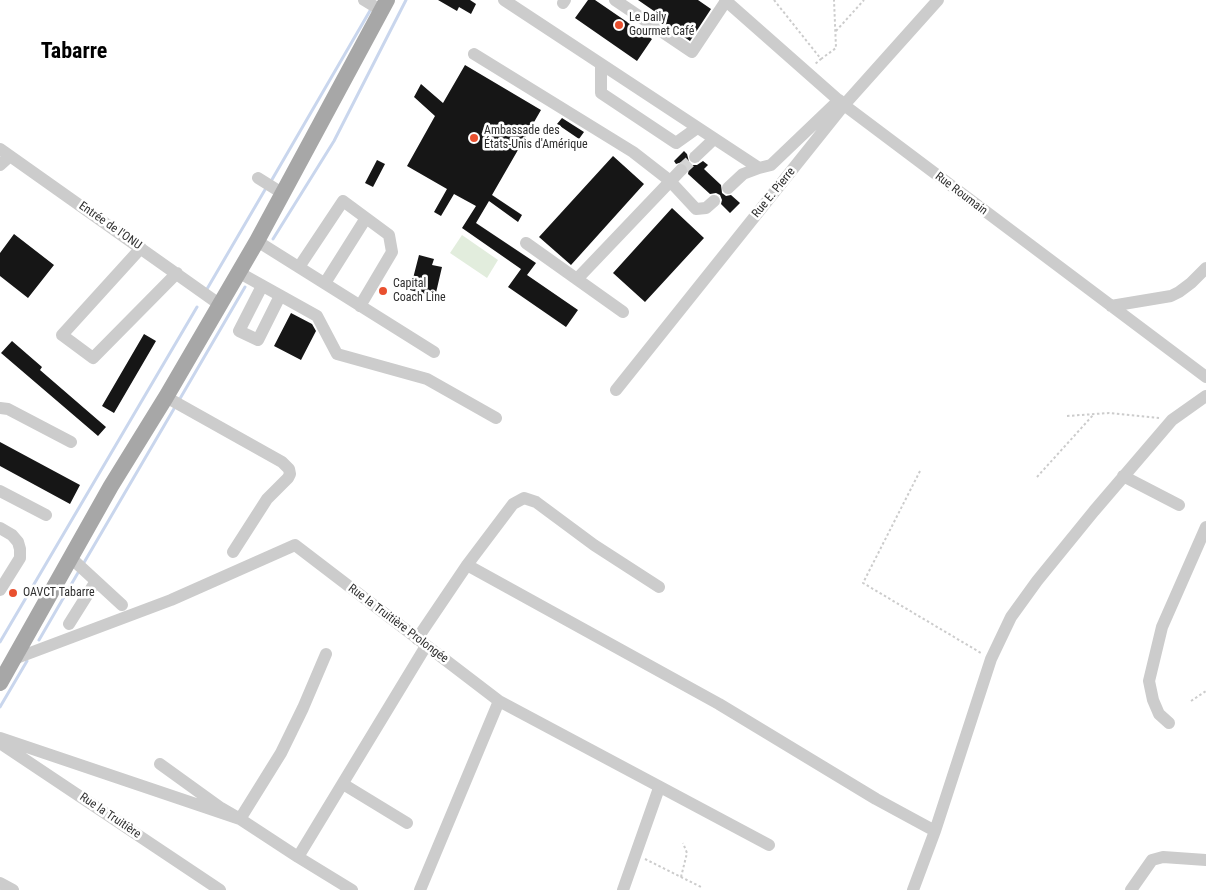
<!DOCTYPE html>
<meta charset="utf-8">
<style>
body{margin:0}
canvas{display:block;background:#fff}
</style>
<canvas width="1206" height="890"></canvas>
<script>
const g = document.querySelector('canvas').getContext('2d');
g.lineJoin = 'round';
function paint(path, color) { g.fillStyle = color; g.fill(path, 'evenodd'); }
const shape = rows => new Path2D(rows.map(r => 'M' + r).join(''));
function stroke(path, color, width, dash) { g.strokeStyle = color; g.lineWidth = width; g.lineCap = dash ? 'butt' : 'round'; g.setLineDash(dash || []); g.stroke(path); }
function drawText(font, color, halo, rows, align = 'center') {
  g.font = font + ' "Roboto Condensed",sans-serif'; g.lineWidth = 5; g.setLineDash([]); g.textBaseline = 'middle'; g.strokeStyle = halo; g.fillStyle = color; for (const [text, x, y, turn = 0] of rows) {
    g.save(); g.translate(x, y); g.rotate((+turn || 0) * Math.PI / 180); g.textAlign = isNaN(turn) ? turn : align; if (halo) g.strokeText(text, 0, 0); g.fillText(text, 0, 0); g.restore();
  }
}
paint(shape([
 [462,235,498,260,487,278,450,253]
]), '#e2eddd');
stroke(shape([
 [270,183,371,9],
 [273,239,334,141,406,0],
 [207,289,266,188],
 [178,402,245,287],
 [82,566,175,407],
 [39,640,79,571],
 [0,642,197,307],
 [0,707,27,661]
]), '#c9d6ed', 3);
paint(shape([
 [438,0,470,0,476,4,471,14,459,7,457,11],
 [588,0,595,0,652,39,637,61,575,18],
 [638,0,698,0,711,9,690,41,665,24,667,20],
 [465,65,541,110,492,195,522,215,518,222,489,201,476,223,536,263,527,275,578,310,566,327,508,287,521,269,462,228,476,206,454,194,441,216,434,212,447,189,407,166,435,116,414,97,421,84,443,103],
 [562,118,584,132,579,139,557,124],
 [684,151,687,154,689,162,692,165,697,165,703,161,708,165,704,169,721,185,722,193,726,196,731,195,740,203,730,213,721,204,722,200,720,195,716,193,710,194,688,174,689,168,686,164,682,162,676,164,674,161],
 [613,156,644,184,571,265,539,237],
 [377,160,385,164,373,187,365,183],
 [672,208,704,238,645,302,613,273],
 [14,234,54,265,28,298,0,276,0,253],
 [419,255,434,259,432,265,442,267,435,297,410,290],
 [291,313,312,324,316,331,301,360,274,346],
 [144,334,156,341,114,413,102,406],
 [12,341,42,367,40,370,106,427,98,436,1,353],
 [0,442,80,485,70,504,0,466]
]), '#161616');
stroke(shape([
 [681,170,695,157]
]), '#d5d5d5', 12, [12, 6]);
stroke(shape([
 [774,0,821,59,814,65],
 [836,31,864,0],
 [821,59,836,48,834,0],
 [1067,416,1109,413,1159,418],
 [920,471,863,583,981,653],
 [1037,477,1094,414],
 [1191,701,1206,691],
 [645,859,703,888],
 [681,877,687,853,683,843]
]), '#ccc', 2, [2.5, 2.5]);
stroke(shape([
 [364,0,382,11],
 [504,0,759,168,771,165,839,100],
 [615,0,692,52,726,1],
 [725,0,844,105,1206,377],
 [563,3,565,0],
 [474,54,633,152,669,180,696,209,706,208,714,201],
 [601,64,601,93,676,143,697,128],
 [0,149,219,304],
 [695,157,714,139],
 [0,165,10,156],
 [258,178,282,193],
 [728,188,743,174,759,168],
 [257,241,434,352],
 [526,243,623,312],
 [141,248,62,335,93,358,177,273],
 [299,267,343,201,389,235,392,252,360,306],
 [238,272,317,316,337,354,427,379,496,418],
 [577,279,681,170],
 [325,283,366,218],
 [262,286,239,331,258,340,280,296],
 [1111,306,1171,296,1179,292,1191,283,1206,268],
 [616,390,844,105,938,0],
 [166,397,282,462,289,469,290,474,288,478,267,499,233,552],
 [0,408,8,409,71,442],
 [1123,476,1179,505],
 [0,491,46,515],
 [0,528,12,535,18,542,20,549,20,558,0,590],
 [71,558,122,605],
 [467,565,719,704,876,799,935,831],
 [69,624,96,581],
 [417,639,467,565,513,504,524,498,536,502,594,545,659,587],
 [14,659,171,600,295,545,499,701,769,845],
 [1169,723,1159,714,1153,700,1149,681,1162,627,1206,527],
 [0,738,240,819,281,753,303,708,326,654],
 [0,743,220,890],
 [160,764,221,808,240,819,298,857,426,646],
 [343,784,407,823],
 [298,857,352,890],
 [0,883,13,890],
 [420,890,499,701],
 [623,890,659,788],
 [913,890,935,831,991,659,1011,617,1037,581,1094,511,1172,420,1206,396],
 [1131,890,1152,860,1163,857,1206,860]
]), '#ccc', 12);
stroke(shape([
 [0,683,111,486,166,397,257,241,387,0]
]), '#a7a7a7', 16);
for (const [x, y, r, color] of [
 [619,25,5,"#e9502f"],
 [474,138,5,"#e9502f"],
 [383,291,5,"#e9502f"],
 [13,593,5,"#e9502f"]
]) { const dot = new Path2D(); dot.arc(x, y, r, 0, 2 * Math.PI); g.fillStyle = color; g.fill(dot); stroke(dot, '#fff', 2); }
drawText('12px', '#2f2f2f', '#fff', [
 ["Le Daily",629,18],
 ["Gourmet Café",629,32],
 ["Ambassade des",484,131],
 ["États-Unis d'Amérique",484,145],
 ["Capital",393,284],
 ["Coach Line",393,298],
 ["OAVCT Tabarre",23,593]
], 'left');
drawText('12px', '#2f2f2f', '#fff', [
 ["Rue E. Pierre",774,193,-51],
 ["Rue Roumain",961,194,37],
 ["Entrée de l'ONU",110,226,35],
 ["Rue la Truitière Prolongée",398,624,37],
 ["Rue la Truitière",110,816,34]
]);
drawText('bold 22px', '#000', '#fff', [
 ["Tabarre",74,52]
]);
</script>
